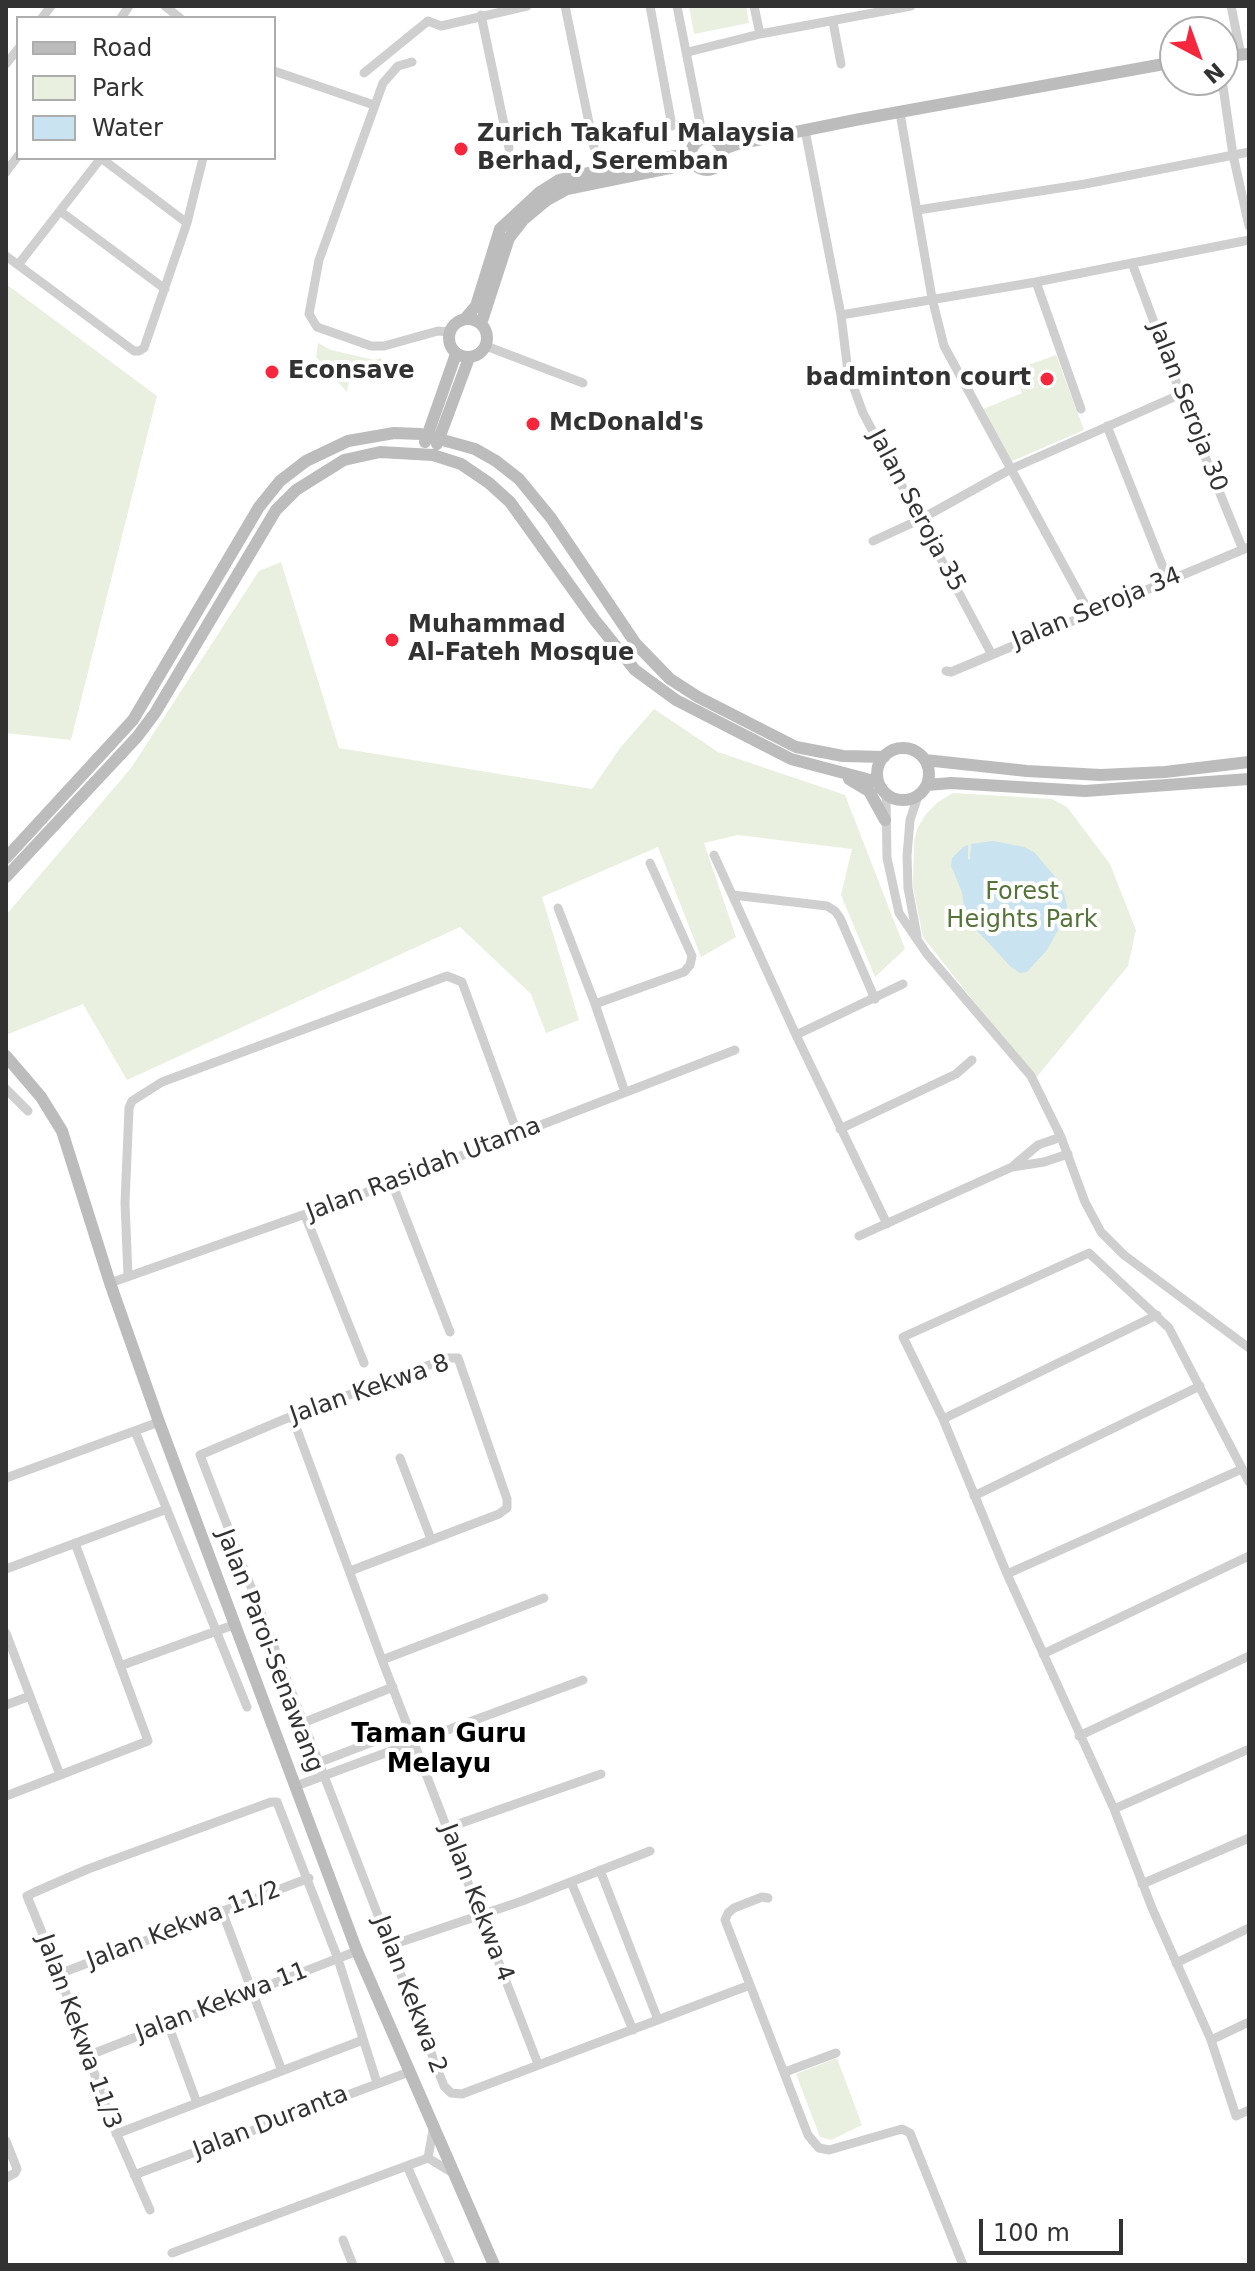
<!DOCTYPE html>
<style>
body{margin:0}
#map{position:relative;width:1255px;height:2271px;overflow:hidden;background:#fff;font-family:"DejaVu Sans",sans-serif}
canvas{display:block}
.frame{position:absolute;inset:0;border:8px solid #323232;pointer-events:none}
.legend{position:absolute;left:16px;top:16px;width:260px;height:144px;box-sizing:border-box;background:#fff;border:2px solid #adadad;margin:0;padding:10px 14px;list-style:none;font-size:24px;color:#323232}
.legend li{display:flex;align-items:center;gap:16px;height:40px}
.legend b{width:40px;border:2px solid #adadad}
.north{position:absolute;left:1159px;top:16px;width:80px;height:80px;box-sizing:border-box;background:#fff;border:2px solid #adadad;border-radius:50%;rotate:139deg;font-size:22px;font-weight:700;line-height:32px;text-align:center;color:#323232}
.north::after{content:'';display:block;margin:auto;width:28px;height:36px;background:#f6263c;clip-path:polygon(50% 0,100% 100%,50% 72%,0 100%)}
.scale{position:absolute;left:979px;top:2219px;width:144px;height:36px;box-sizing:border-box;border:4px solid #323232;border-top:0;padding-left:10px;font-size:24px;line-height:28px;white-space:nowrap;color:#323232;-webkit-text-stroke:6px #fff;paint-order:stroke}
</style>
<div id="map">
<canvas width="1255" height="2271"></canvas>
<div class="frame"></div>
<ul class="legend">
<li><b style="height:10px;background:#bcbcbc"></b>Road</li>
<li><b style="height:22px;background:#e9f0df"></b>Park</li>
<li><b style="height:22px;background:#cae3f0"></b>Water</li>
</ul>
<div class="north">N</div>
<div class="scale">100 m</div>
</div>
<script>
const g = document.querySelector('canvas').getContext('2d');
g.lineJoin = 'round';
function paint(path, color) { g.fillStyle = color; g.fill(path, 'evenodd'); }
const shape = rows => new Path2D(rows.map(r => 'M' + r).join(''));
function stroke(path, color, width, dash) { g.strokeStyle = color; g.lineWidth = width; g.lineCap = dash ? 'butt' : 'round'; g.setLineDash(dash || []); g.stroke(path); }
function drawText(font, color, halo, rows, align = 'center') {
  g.font = font + ' "DejaVu Sans",sans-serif'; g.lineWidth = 8; g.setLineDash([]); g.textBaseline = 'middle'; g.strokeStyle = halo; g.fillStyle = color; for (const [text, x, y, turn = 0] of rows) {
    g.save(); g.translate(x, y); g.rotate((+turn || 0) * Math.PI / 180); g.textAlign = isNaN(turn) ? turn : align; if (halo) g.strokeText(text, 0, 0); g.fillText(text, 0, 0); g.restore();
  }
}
paint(shape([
 [689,6,746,6,749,23,694,34],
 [6,284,157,396,71,740,6,733],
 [318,343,331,350,374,360,381,358,382,365,367,373,350,376,347,392,316,357],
 [1056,355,1084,430,1010,462,981,410,1022,393,1012,371],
 [281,562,339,748,592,789,620,748,654,709,718,752,845,795,905,949,875,977,841,895,852,849,738,835,704,843,736,937,701,957,658,847,542,897,579,1020,546,1033,531,994,460,927,127,1080,83,1004,6,1035,6,915,131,768,259,571],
 [953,793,1052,799,1067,807,1110,864,1136,930,1128,966,1035,1079,923,937,913,887,914,842,917,829,926,814,938,802],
 [837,2058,862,2125,831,2140,820,2137,796,2074]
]), '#e9f0df');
paint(shape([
 [993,841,1024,847,1034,852,1057,879,1064,894,1067,906,1065,917,1047,950,1027,972,1020,973,1011,967,970,923,965,915,962,892,951,866,952,858,963,847,968,845,968,859,970,860,971,844]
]), '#cae3f0');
stroke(shape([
 [165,6,180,18],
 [565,6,594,147],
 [650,6,672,126],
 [677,6,703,138],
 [754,6,760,34],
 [1231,6,1241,55],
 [481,15,509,148],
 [42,18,51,6],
 [121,18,129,6],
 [833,22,841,64],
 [688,52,760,34,911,6],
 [412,62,398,66,383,83,319,260,309,314,317,327,371,346,384,346,438,331,450,332],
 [6,64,18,49],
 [274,71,374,105],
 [364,73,428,21,441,26,527,6],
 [1222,80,1233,155,1249,226],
 [900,113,932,298,944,346,1089,612],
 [805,130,841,315,848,372,863,413,991,653],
 [101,158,187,223],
 [6,172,18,156],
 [918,210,1085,184,1249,152],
 [60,211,165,289],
 [6,256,134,351,139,351,144,348,187,223,203,158],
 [1132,263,1193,427,1243,550],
 [18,265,101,158],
 [1036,282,1081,409],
 [841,315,1036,282,1249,240],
 [486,346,583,383],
 [1107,426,1168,580],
 [873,541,921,519,1011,469,1181,394],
 [946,671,951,672,1249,547],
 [886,794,887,858,899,913,927,954,1031,1076,1061,1137,1085,1202,1101,1232,1124,1255,1249,1348],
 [714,855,796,1035,887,1224],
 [733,895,827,906,835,911,840,918,875,999],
 [558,908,595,1004,625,1092],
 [917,936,908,888,907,856,910,820,918,796],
 [595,1004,684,972,690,965,692,956,650,863],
 [796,1035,903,984],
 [6,1089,28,1111],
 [840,1129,956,1074,972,1060],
 [1012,1167,1038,1145,1061,1137],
 [392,1183,450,1332],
 [305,1215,364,1363],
 [859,1236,1012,1167,1044,1162,1068,1154],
 [128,1276,125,1203,129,1108,132,1101,162,1082,447,976,462,982,518,1135],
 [110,1283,362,1194,735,1050],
 [292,1416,382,1660,538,2064],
 [943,1419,1157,1315],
 [135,1431,247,1707],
 [400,1458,431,1539],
 [6,1478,159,1422],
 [1249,1482,1169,1328,1089,1253,903,1337,943,1419,1007,1574,1114,1809,1152,1908,1211,2040,1236,2116,1249,2110],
 [974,1496,1200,1386],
 [6,1569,167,1509],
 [350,1571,499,1514,507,1508,507,1499,458,1358,448,1358,292,1416,200,1455,444,2086,451,2093,462,2094,750,1985],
 [1007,1574,1242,1469],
 [6,1633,60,1775],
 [1043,1654,1249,1556],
 [382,1660,544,1598],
 [120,1666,236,1624],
 [6,1705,30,1696],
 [305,1722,393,1687],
 [1079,1736,1249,1656],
 [320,1762,409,1728],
 [296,1786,583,1680],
 [6,1796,148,1741,75,1543],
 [1114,1809,1249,1749],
 [447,1828,601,1774],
 [600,1870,658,2020],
 [571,1882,633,2030],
 [1142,1884,1249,1838],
 [768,1898,762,1897,734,1908,728,1913,725,1920,808,2135,819,2148,829,2150,902,2129,910,2133,963,2265],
 [222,1911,282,2071],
 [389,1946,522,1901,650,1851],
 [1176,1963,1249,1928],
 [59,1974,309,1878],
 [168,2024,197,2103],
 [1211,2040,1249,2022],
 [87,2056,357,1951],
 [785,2072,836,2053],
 [116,2134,363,2040],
 [6,2141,17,2169,15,2173,6,2178],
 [428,2158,433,2130],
 [407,2166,451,2265],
 [134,2175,409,2072],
 [150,2210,112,2123,59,1974,27,1896,35,1892,88,1869,271,1802,277,1802,338,1959,377,2083],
 [343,2240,353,2265],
 [172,2253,428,2158,451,2172]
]), '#cfcfcf', 9);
stroke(shape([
 [1223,56,1249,54],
 '691 154a16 16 0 1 1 32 0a16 16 0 1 1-32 0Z',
 [723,149,737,144,855,120,1175,62],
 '449 338a19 19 0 1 1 38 0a19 19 0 1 1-38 0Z',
 [465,319,476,306,500,229,540,192,559,180,579,175,691,153],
 [481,324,509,238,523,220,547,200,567,189,694,163],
 [425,442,456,354],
 [437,444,469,358],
 '877 774a26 26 0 1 1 52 0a26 26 0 1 1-52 0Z',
 [925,760,1027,771,1101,775,1165,772,1249,762],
 [849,779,869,791,885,820],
 [927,785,951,783,1085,791,1249,779],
 [6,858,133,720,259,507,280,481,306,461,348,441,394,433,421,434,475,449,496,461,519,479,551,518,636,644,670,679,698,697,796,747,843,756,884,757],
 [6,877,137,737,155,713,276,510,296,490,344,460,380,452,433,455,461,464,489,483,510,502,594,619,635,670,676,700,791,759,878,782],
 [6,1056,41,1097,62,1131,110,1283,159,1422,357,1951,494,2265]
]), '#bcbcbc', 12);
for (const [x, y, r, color] of [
 [461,149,8,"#f6263c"],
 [272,372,8,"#f6263c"],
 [1047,379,8,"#f6263c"],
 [533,424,8,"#f6263c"],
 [392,640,8,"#f6263c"]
]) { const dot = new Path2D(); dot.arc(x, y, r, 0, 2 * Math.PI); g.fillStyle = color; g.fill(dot); stroke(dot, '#fff', 3); }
drawText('bold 24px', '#323232', '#fff', [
 ["Zurich Takaful Malaysia",477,135],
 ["Berhad, Seremban",477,163],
 ["Econsave",288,372],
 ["badminton court",1031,379,"right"],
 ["McDonald's",549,424],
 ["Muhammad",408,626],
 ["Al-Fateh Mosque",408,654]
], 'left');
drawText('24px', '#323232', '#fff', [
 ["Jalan Seroja 30",1187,407,69],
 ["Jalan Seroja 35",916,511,62],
 ["Jalan Seroja 34",1097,609,-22],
 ["Jalan Rasidah Utama",424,1170,-21],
 ["Jalan Kekwa 8",370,1390,-19],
 ["Jalan Paroi-Senawang",269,1651,69],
 ["Jalan Kekwa 4",476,1903,69],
 ["Jalan Kekwa 11/2",184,1926,-21],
 ["Jalan Kekwa 2",409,1995,69],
 ["Jalan Kekwa 11",222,2003,-21],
 ["Jalan Kekwa 11/3",78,2032,70],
 ["Jalan Duranta",271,2123,-21]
]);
drawText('24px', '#56733a', '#fff', [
 ["Forest",1022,893],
 ["Heights Park",1022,921]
]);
drawText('bold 26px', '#000', '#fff', [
 ["Taman Guru",439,1735],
 ["Melayu",439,1765]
]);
</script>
